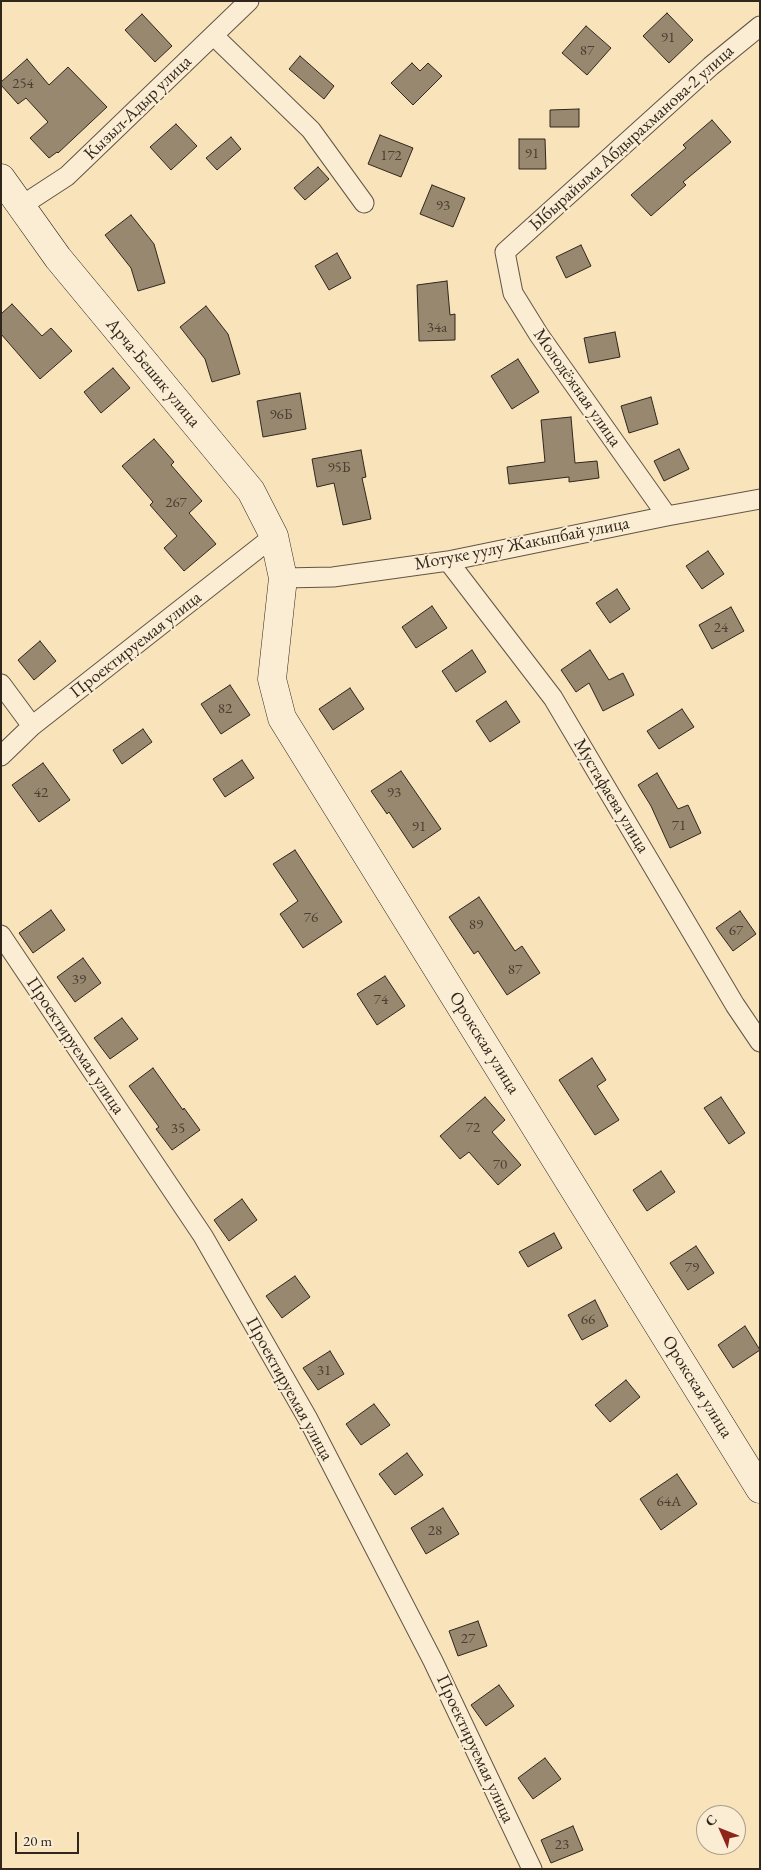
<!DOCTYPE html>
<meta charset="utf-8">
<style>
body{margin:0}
#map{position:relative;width:761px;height:1870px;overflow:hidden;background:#f8e3bb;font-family:"EB Garamond",serif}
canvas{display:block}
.frame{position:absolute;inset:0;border:2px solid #30261c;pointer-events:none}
.north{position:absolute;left:696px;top:1805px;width:50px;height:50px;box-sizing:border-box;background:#faedd3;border:1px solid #a99d8a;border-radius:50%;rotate:314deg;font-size:14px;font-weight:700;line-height:20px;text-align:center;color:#30261c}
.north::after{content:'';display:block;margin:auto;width:18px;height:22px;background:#8f2418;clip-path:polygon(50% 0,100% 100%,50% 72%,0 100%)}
.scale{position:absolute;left:15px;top:1832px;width:64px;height:22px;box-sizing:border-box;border:2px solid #30261c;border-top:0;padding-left:6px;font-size:15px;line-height:18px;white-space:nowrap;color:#30261c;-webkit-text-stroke:4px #faedd3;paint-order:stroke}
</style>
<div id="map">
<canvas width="761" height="1870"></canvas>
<div class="frame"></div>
<div class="north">С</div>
<div class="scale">20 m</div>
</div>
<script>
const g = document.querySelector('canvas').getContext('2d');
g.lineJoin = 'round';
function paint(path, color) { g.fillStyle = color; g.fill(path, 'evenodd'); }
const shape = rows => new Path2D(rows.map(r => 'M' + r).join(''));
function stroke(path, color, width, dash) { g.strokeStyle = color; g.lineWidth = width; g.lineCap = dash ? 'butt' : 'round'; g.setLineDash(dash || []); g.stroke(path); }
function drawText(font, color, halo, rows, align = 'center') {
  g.font = font + ' "EB Garamond",serif'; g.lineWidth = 4; g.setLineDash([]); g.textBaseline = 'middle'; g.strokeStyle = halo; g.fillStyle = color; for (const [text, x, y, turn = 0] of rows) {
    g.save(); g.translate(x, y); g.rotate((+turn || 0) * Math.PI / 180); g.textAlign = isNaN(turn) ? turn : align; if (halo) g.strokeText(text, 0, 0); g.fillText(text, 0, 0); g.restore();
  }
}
const building = shape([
 [667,13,693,40,669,63,643,36,667,13],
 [142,14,172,46,155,62,125,30,142,14],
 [586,26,611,48,587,75,562,53,586,26],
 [300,56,334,86,324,99,289,69,300,56],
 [27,59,49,85,68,67,107,107,58,153,57,152,49,158,30,138,48,122,26,98,18,104,1,85,1,82,27,59],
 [412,63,420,71,428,63,442,76,413,105,391,83,412,63],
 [579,109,579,127,550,127,550,110,579,109],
 [712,120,731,142,683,182,686,185,651,216,631,195,686,148,683,145,712,120],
 [176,124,197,146,171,170,150,147,176,124],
 [380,135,413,148,401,177,368,164,380,135],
 [231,137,241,149,217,170,206,158,231,137],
 [519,139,545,139,546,169,519,169,519,139],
 [318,167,329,179,305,200,294,188,318,167],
 [432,185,465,198,453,227,420,214,432,185],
 [131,215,154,244,165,283,138,291,131,268,105,235,131,215],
 [581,245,591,266,566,278,556,257,581,245],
 [337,253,351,278,329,290,315,266,337,253],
 [447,281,450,315,455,314,455,340,419,341,417,285,447,281],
 [12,304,42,336,51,328,72,351,40,379,1,334,1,314,12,304],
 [206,306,228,334,240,374,212,382,205,359,180,327,206,306],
 [615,332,620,357,589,363,584,338,615,332],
 [518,359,539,392,512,409,491,376,518,359],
 [113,368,130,388,101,413,84,392,113,368],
 [300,393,306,429,263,437,257,401,300,393],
 [651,397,658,424,629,433,621,406,651,397],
 [571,417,575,463,597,461,599,478,569,482,569,477,509,484,507,467,545,462,541,420,571,417],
 [154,439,174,462,171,465,202,501,189,513,216,544,184,571,164,548,177,536,150,505,153,502,122,466,154,439],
 [679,449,689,469,664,481,654,461,679,449],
 [361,450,366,477,362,478,371,519,343,525,334,483,317,487,312,459,361,450],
 [708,551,724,574,702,589,686,566,708,551],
 [617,589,630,609,610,623,596,603,617,589],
 [432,606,447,628,416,648,402,627,432,606],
 [731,607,744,631,712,649,699,625,731,607],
 [40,641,56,661,34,680,18,660,40,641],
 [472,650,486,672,456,692,442,671,472,650],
 [590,650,609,680,623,673,634,695,603,711,589,683,576,692,561,670,590,650],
 [230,685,250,715,221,734,201,704,230,685],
 [350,688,364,709,333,730,319,709,350,688],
 [506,701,520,722,490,742,476,721,506,701],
 [682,709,694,727,659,749,647,731,682,709],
 [143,729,152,742,122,764,113,750,143,729],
 [242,760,254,778,225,797,213,779,242,760],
 [43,763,70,800,39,822,12,785,43,763],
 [401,771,441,829,413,848,389,812,387,814,371,791,401,771],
 [657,773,678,809,688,805,701,833,670,848,651,806,638,785,657,773],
 [295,850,342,922,303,948,280,914,298,901,273,864,295,850],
 [479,897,515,951,522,946,540,973,507,995,478,951,474,954,449,917,479,897],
 [51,910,65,930,33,953,19,933,51,910],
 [740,911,756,934,733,951,716,928,740,911],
 [83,958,101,983,75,1002,57,977,83,958],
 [385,976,405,1006,377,1025,357,994,385,976],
 [122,1018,138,1039,110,1059,94,1038,122,1018],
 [592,1058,606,1080,597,1086,619,1120,595,1135,559,1080,592,1058],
 [153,1068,183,1110,184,1108,200,1130,172,1150,156,1129,159,1127,129,1086,153,1068],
 [485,1097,505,1120,492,1132,521,1165,498,1185,469,1152,460,1159,440,1136,485,1097],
 [721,1097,745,1133,729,1144,704,1108,721,1097],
 [661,1171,675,1192,647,1211,633,1190,661,1171],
 [242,1199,257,1220,229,1241,214,1220,242,1199],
 [554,1233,562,1248,528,1267,519,1252,554,1233],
 [696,1246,714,1273,688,1290,670,1263,696,1246],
 [295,1276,310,1297,282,1318,266,1296,295,1276],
 [595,1300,608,1326,582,1340,568,1315,595,1300],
 [745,1326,760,1350,733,1368,718,1345,745,1326],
 [330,1351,344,1374,318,1390,303,1368,330,1351],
 [626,1380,640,1397,610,1422,595,1405,626,1380],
 [374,1404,390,1425,361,1445,346,1424,374,1404],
 [407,1453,423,1475,395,1495,379,1474,407,1453],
 [677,1474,697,1504,661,1530,640,1499,677,1474],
 [443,1508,459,1534,426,1554,411,1528,443,1508],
 [478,1621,487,1646,458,1656,449,1631,478,1621],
 [499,1685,514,1706,486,1726,471,1705,499,1685],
 [545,1758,561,1779,533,1799,518,1778,545,1758],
 [573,1826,583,1850,551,1863,541,1840,573,1826]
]);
paint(building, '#98886f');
stroke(building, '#30261c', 1);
const street = shape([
 [214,36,311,130,364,203],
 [21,206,67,176,249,1],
 [667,516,539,335,513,293,505,252,711,66,760,26],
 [448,561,553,698,735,1005,760,1042],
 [283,578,333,577,448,561,667,516,760,499],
 [1,684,32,726],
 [1,756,32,726,274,536],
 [1,935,203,1236,308,1419,433,1661,532,1869]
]);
const secondary = shape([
 [1,178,58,258,251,491,274,536,283,578,272,679,282,718,760,1489]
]);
stroke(street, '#625544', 21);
stroke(secondary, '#30261c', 29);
stroke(street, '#faedd3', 19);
stroke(secondary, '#faedd3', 28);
drawText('15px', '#4a3e31', null, [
 ["91",668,38],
 ["87",587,51],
 ["254",23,84],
 ["91",532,154],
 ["172",391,156],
 ["93",443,206],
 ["34а",437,328],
 ["96Б",281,415],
 ["95Б",339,468],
 ["267",176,503],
 ["24",721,628],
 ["82",225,709],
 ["42",41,793],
 ["93",394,793],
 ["71",679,826],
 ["91",419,827],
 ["76",311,918],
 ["89",476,925],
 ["67",736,931],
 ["87",515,970],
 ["39",79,980],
 ["74",381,1000],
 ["72",473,1128],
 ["35",178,1129],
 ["70",500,1165],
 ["79",692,1268],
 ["66",588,1320],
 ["31",324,1371],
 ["64А",669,1502],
 ["28",435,1531],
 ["27",468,1639],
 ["23",562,1845]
]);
drawText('18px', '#30261c', '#faedd3', [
 ["Кызыл-Адыр улица",138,108,-44],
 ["Ыбырайыма Абдырахманова-2 улица",632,138,-42],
 ["Арча-Бешик улица",153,373,50],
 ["Молодёжная улица",577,388,55],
 ["Мотуке уулу Жакыпбай улица",522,544,-11],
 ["Проектируемая улица",136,645,-38],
 ["Мустафаева улица",611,796,59],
 ["Орокская улица",484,1043,58],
 ["Проектируемая улица",75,1046,56],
 ["Орокская улица",697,1387,58],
 ["Проектируемая улица",289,1389,61],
 ["Проектируемая улица",475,1749,65]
]);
</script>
